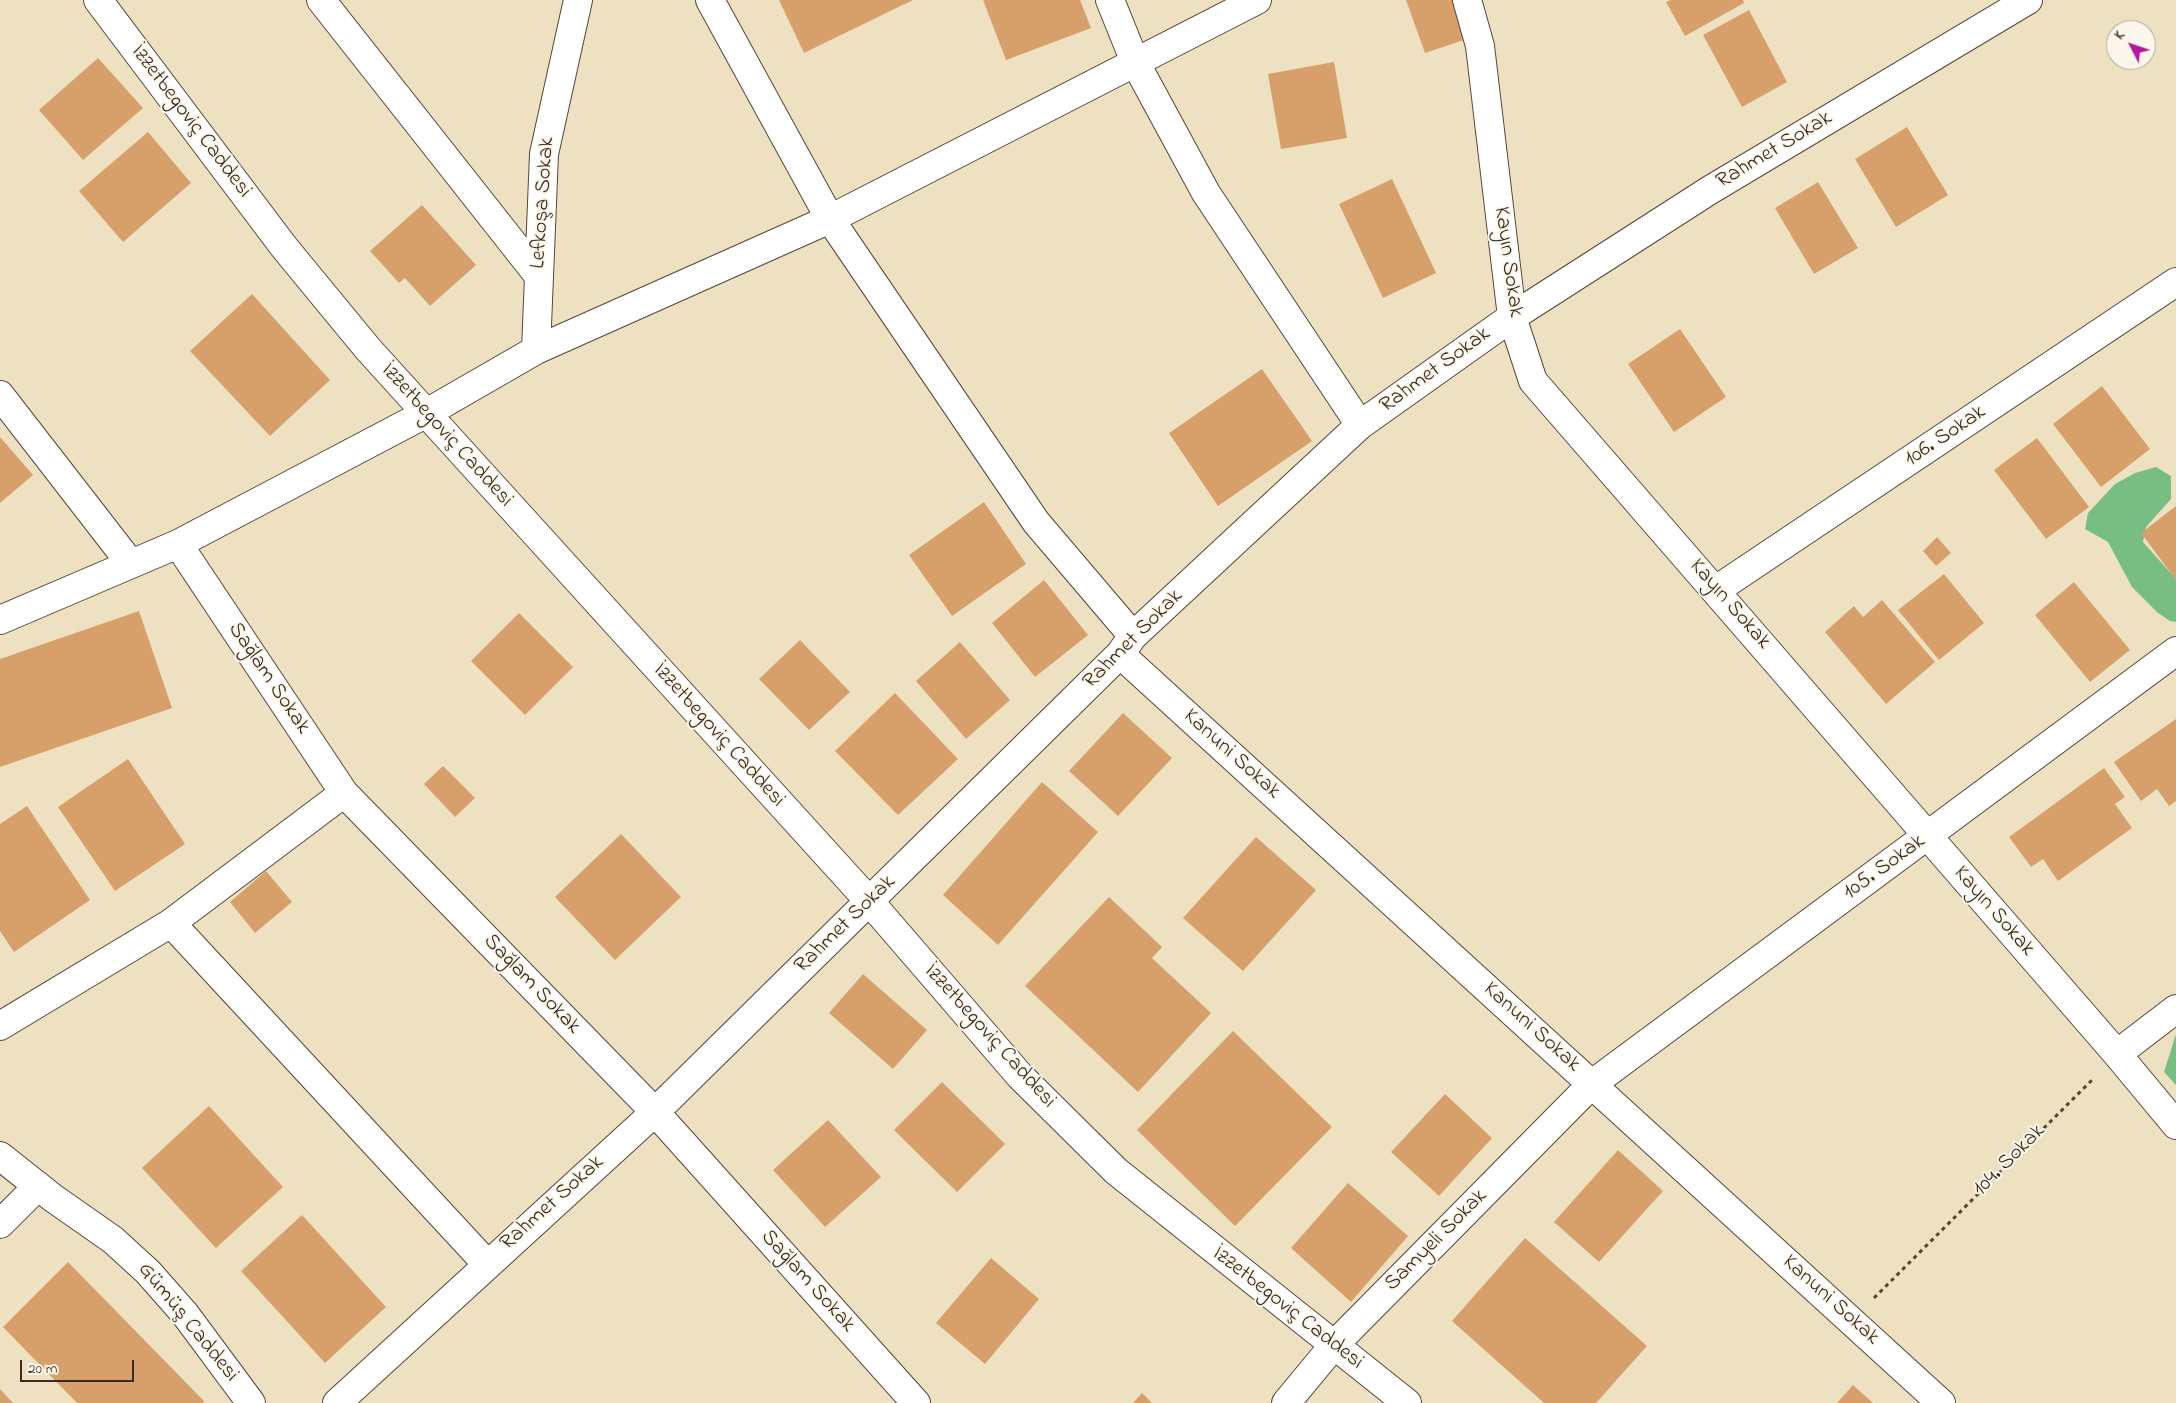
<!DOCTYPE html>
<meta charset="utf-8">
<style>
body{margin:0}
#map{position:relative;width:2176px;height:1403px;overflow:hidden;background:#eee1c2;font-family:"Indie Flower",sans-serif}
canvas{display:block}
.north{position:absolute;left:2106px;top:20px;width:50px;height:50px;box-sizing:border-box;background:#fbf7ec;border:1px solid #aea59a;border-radius:50%;rotate:311deg;font-size:14px;font-weight:700;line-height:20px;text-align:center;color:#3b2a1e}
.north::after{content:'';display:block;margin:auto;width:18px;height:22px;background:#b5179e;clip-path:polygon(50% 0,100% 100%,50% 72%,0 100%)}
.scale{position:absolute;left:20px;top:1360px;width:114px;height:22px;box-sizing:border-box;border:2px solid #3b2a1e;border-top:0;padding-left:6px;font-size:15px;line-height:18px;white-space:nowrap;color:#3b2a1e;-webkit-text-stroke:4px #fbf7ec;paint-order:stroke}
</style>
<div id="map">
<canvas width="2176" height="1403"></canvas>
<div class="north">K</div>
<div class="scale">20 m</div>
</div>
<script>
const g = document.querySelector('canvas').getContext('2d');
g.lineJoin = 'round';
function paint(path, color) { g.fillStyle = color; g.fill(path, 'evenodd'); }
const shape = rows => new Path2D(rows.map(r => 'M' + r).join(''));
function stroke(path, color, width, dash) { g.strokeStyle = color; g.lineWidth = width; g.lineCap = dash ? 'butt' : 'round'; g.setLineDash(dash || []); g.stroke(path); }
function drawText(font, color, halo, rows, align = 'center') {
  g.font = font + ' "Indie Flower",sans-serif'; g.lineWidth = 4; g.setLineDash([]); g.textBaseline = 'middle'; g.strokeStyle = halo; g.fillStyle = color; for (const [text, x, y, turn = 0] of rows) {
    g.save(); g.translate(x, y); g.rotate((+turn || 0) * Math.PI / 180); g.textAlign = isNaN(turn) ? turn : align; if (halo) g.strokeText(text, 0, 0); g.fillText(text, 0, 0); g.restore();
  }
}
paint(shape([
 [2156,467,2171,476,2171,499,2146,527,2143,542,2176,579,2176,622,2170,621,2158,613,2132,587,2108,542,2085,529,2088,513,2115,484,2135,473],
 [2176,1034,2176,1085,2164,1072]
]), '#78be83');
paint(shape([
 [779,0,913,0,804,53],
 [983,0,1080,0,1091,28,1006,60],
 [1406,0,1454,0,1467,39,1425,53],
 [1671,0,1743,0,1744,3,1685,36,1666,2],
 [1749,10,1787,82,1742,107,1703,35],
 [98,58,143,108,83,160,39,110],
 [1334,62,1347,138,1281,149,1268,74],
 [1907,127,1948,195,1896,227,1855,159],
 [148,132,191,183,123,242,79,191],
 [1392,179,1436,273,1383,298,1339,204],
 [1818,182,1858,248,1814,274,1775,208],
 [422,205,476,265,430,306,405,278,399,283,370,251],
 [252,294,330,380,270,436,190,351],
 [1680,329,1726,397,1674,432,1628,364],
 [1262,369,1312,441,1218,506,1169,433],
 [2102,386,2150,449,2101,487,2053,424],
 [0,437,33,475,0,503],
 [2037,438,2089,507,2046,539,1994,470],
 [984,502,1026,564,952,616,909,555],
 [2176,506,2176,580,2141,533],
 [1937,537,1951,553,1936,566,1923,551],
 [1944,574,1984,623,1939,660,1898,610],
 [1044,580,1088,635,1035,677,992,623],
 [2074,582,2130,650,2090,682,2035,615],
 [1882,600,1935,662,1886,704,1825,632,1854,606,1863,617],
 [139,611,172,708,0,767,0,659],
 [519,613,573,667,525,715,471,661],
 [800,640,850,692,809,730,759,679],
 [960,642,1010,700,966,739,916,681],
 [895,693,958,759,898,815,835,751],
 [1123,713,1172,758,1118,816,1069,771],
 [2176,719,2176,801,2169,806,2157,789,2141,801,2114,762],
 [128,759,185,844,115,891,58,807],
 [443,766,475,798,455,817,424,784],
 [2104,768,2125,797,2115,804,2132,828,2058,881,2043,859,2031,867,2009,837],
 [1042,782,1098,832,998,945,943,895],
 [27,806,90,900,14,952,0,931,0,824],
 [621,834,681,897,615,960,555,897],
 [1256,837,1316,890,1243,971,1183,918],
 [266,871,292,902,255,933,230,902],
 [1109,897,1162,947,1152,958,1211,1013,1138,1092,1025,986],
 [863,974,927,1030,893,1069,829,1013],
 [1233,1031,1332,1127,1235,1226,1137,1130],
 [942,1082,1005,1144,957,1192,894,1130],
 [1445,1094,1492,1138,1439,1196,1391,1152],
 [209,1106,283,1187,216,1248,142,1168],
 [828,1120,881,1177,825,1227,773,1170],
 [1618,1150,1663,1191,1599,1262,1554,1222],
 [1348,1183,1408,1236,1351,1302,1291,1248],
 [302,1215,386,1307,325,1363,241,1271],
 [1525,1238,1647,1346,1596,1403,1544,1403,1452,1321],
 [991,1258,1039,1299,985,1364,936,1323],
 [68,1262,204,1401,203,1403,77,1403,3,1327],
 [1853,1385,1873,1403,1837,1403],
 [0,1389,13,1403,0,1403],
 [1142,1393,1152,1403,1133,1403]
]), '#d7a06b');
const street = shape([
 [321,0,538,275],
 [710,0,830,219,1036,522,1133,636],
 [1110,0,1135,62,1206,193,1360,425],
 [1467,0,1480,46,1512,317,1533,381,2117,1054,2176,1125],
 [536,350,544,154,578,0],
 [0,395,131,564],
 [178,544,344,793,655,1112,916,1403],
 [1716,590,2176,282],
 [0,620,178,544,425,414,536,350,830,219,1257,0],
 [1120,654,1941,1403],
 [171,923,487,1264],
 [0,1026,171,923,344,793],
 [2117,1054,2176,1009],
 [0,1224,38,1186],
 [337,1403,655,1112,1120,654,1133,636,1360,425,1512,317,1710,190,2028,0],
 [1286,1403,1334,1345,1592,1084,2176,651]
]);
const secondary = shape([
 [98,0,284,247,368,349,870,902,1020,1076,1116,1171,1407,1403],
 [0,1156,53,1198,113,1240,148,1272,185,1314,251,1403]
]);
stroke(street, '#564537', 30);
stroke(secondary, '#564537', 30);
stroke(shape([
 [1874,1298,2094,1078]
]), '#564537', 3, [4, 4]);
stroke(street, '#fff', 28);
stroke(secondary, '#fff', 28);
drawText('22px', '#3b2a1e', '#fbf7ec', [
 ["İzzetbegoviç Caddesi",190,122,53],
 ["Rahmet Sokak",1775,151,-31],
 ["Lefkoşa Sokak",544,203,-86],
 ["Kayın Sokak",1507,262,82],
 ["Rahmet Sokak",1436,371,-36],
 ["İzzetbegoviç Caddesi",446,436,48],
 ["106. Sokak",1946,437,-34],
 ["Kayın Sokak",1729,605,49],
 ["Rahmet Sokak",1134,640,-45],
 ["Sağlam Sokak",268,679,56],
 ["İzzetbegoviç Caddesi",718,736,48],
 ["Kanuni Sokak",1231,755,42],
 ["105. Sokak",1885,868,-36],
 ["Kayın Sokak",1993,912,49],
 ["Rahmet Sokak",846,925,-44],
 ["Sağlam Sokak",531,985,46],
 ["Kanuni Sokak",1531,1028,42],
 ["İzzetbegoviç Caddesi",989,1037,48],
 ["104. Sokak",2010,1161,-45],
 ["Rahmet Sokak",553,1204,-42],
 ["Samyeli Sokak",1437,1241,-45],
 ["Sağlam Sokak",807,1282,48],
 ["Kanuni Sokak",1830,1301,42],
 ["İzzetbegoviç Caddesi",1287,1309,38],
 ["Gümüş Caddesi",187,1323,51]
]);
</script>
